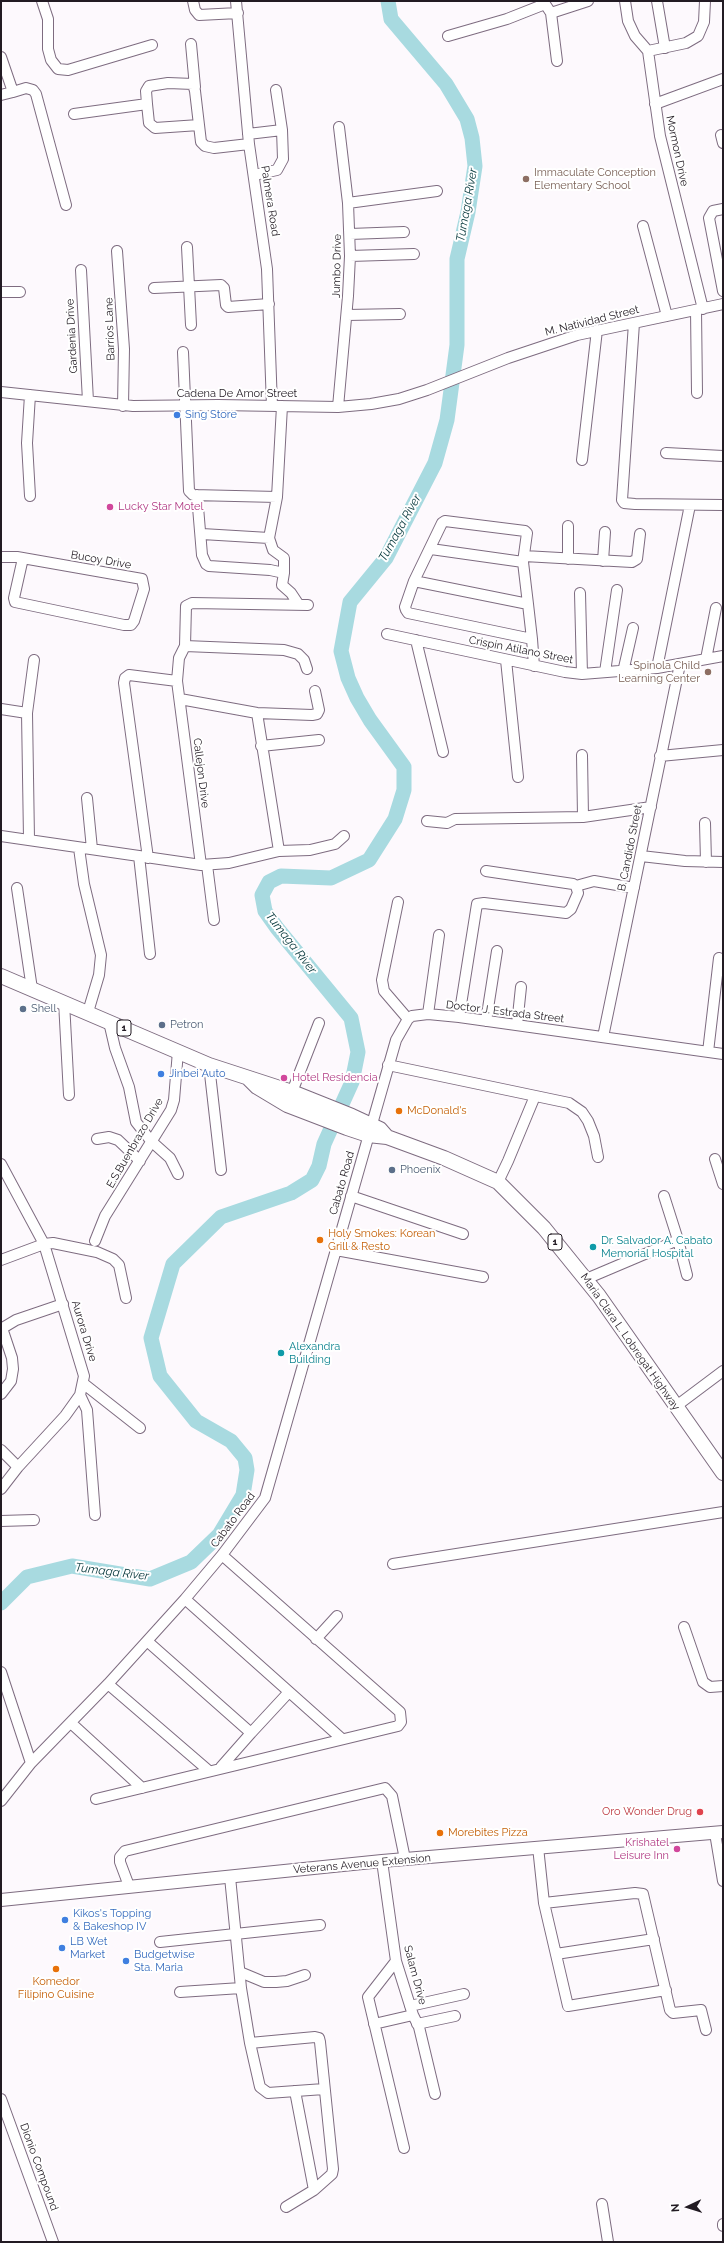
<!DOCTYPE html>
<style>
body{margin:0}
#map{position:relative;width:724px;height:2243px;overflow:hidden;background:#fdf9fd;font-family:Raleway,sans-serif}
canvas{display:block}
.frame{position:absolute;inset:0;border:2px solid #221b23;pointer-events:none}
.north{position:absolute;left:668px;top:2187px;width:40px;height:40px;-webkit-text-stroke:3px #fff;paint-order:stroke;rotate:266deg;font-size:11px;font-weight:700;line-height:16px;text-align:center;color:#221b23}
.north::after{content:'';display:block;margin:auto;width:14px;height:18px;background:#221b23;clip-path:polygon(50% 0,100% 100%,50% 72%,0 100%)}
</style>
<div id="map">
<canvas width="724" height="2243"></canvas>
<div class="frame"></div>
<div class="north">N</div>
</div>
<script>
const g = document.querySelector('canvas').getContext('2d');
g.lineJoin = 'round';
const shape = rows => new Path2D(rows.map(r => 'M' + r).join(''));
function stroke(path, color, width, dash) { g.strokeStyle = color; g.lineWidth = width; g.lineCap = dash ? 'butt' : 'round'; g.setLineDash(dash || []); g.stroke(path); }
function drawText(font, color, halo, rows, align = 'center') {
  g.font = font + ' Raleway,sans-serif'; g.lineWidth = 4; g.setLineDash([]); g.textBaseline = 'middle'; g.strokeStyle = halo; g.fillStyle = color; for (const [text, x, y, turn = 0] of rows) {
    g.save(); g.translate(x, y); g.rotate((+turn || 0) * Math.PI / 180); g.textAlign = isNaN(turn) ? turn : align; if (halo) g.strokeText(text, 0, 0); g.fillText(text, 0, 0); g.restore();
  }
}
stroke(shape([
 [1,1603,27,1577,72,1566,150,1579,191,1562,219,1535,243,1495,247,1470,245,1458,231,1441,196,1421,160,1376,151,1338,173,1264,221,1217,291,1193,312,1180,319,1166,324,1144,352,1082,358,1052,351,1018,277,928,265,911,262,895,269,882,281,876,331,878,369,860,395,819,404,790,404,767,370,720,357,698,348,678,341,651,350,602,386,558,435,463,447,420,457,345,457,259,468,212,475,166,472,138,467,119,446,84,391,19,388,1]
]), '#a8dae0', 15);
const minor = shape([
 [42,1,48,19,48,49,51,60,58,69,68,70,152,45],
 [193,1,195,10,199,15,238,13],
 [236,1,249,144,267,269,272,406],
 [543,1,551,13,557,61],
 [625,1,628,21,635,36,648,51,660,136,703,309],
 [657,1,665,48],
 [551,13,588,1],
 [448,36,507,19,545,4],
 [191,44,195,87],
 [648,51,686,43,698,36,704,22,705,1],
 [1,57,13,92,26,88,33,90,36,94,66,205],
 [1,95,13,92],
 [147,104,146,91,149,86,168,83,193,84,195,91,201,142,205,146,214,148,249,144],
 [655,104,723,79],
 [74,114,147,104,149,123,155,128,199,125],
 [248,134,282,130],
 [721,135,723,143],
 [254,175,277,170,283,159,282,130,276,90],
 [348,203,437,191],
 [723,209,713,211,709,218,723,291],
 [643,226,667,316],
 [350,234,404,232],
 [187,247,191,325],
 [117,251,124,349,123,406],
 [350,256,414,254],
 [81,270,88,401],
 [154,288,221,285,224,288,226,305,228,307,269,304],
 [1,292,20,292],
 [696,310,697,393],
 [347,315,400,314],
 [634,323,622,500,624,503,635,504,723,505],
 [183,352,189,491,193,495,277,497],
 [1,392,133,406,218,405,338,407,371,404,399,399,427,390,508,358,577,335,723,304],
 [338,407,348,296,350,256,348,203,339,127],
 [666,453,723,456],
 [582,460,597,330],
 [197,495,202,555,206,564,209,566,270,570,284,573,282,585,291,593,299,605],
 [30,496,27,443,30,395],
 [202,534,269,538,277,497,282,406],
 [269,538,273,550,284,558,284,573],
 [431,549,523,562],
 [524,556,632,562,637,559,640,534],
 [1,557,17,557,142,579,144,589,134,621,131,625,124,625,15,602,14,598,23,558],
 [568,559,568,526],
 [603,561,605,532],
 [414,581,528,604],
 [580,593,582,674],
 [387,634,565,672,582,674,657,668,723,656],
 [532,639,408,613,406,610,405,607,414,581,442,523,445,521,525,531,527,533,523,562,528,604,532,639,534,666],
 [416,640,443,752],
 [185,646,284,650,298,654,304,660,307,669],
 [706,659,716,608],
 [506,660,518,777],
 [657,668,690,505],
 [605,672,617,590],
 [623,672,633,628],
 [180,699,257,713,312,715,317,714,319,710,315,691],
 [1,709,27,713],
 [257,713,279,851],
 [261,746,319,740],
 [582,755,583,817],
 [660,756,723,750],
 [87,798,92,849],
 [427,821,447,823,455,819,583,817,651,807],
 [705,823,706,862],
 [1,836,201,865,177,681,179,658,185,646,186,606,192,603,308,605],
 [29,839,27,713,34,660],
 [79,848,84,884,101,955,99,975,88,1012],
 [139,856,150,954],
 [641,856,685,861,723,862],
 [148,858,124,683,125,678,129,675,177,681],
 [201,865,229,863,279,851,310,850,335,844,344,836],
 [207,865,214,920],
 [576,886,594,881,634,888],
 [17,888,32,989],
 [398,902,382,980,384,991,408,1019],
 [64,1002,69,1095],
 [428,1014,439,935],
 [459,1017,477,904,484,903,566,913,571,909,578,893,576,886,573,884,486,871],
 [486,1021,497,951],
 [109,1022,115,1048,129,1087,136,1122,151,1141,170,1158,178,1174],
 [517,1025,521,987],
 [603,1037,680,664],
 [708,1052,719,958],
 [209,1065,221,1170],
 [388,1065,569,1103,582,1112,588,1121,594,1136,598,1157],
 [292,1092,319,1023],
 [97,1139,109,1137,118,1140,140,1161],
 [715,1159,723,1184],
 [1,1164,44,1244,84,1376,80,1395,65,1416,18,1467,1,1489],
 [498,1182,508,1161,535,1096],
 [351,1196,463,1234],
 [678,1240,687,1275],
 [95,1241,105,1216,171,1110,174,1100,178,1051],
 [336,1250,483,1277],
 [1,1260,44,1244,53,1243,97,1252,113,1259,119,1265,126,1298],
 [586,1279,678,1240,664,1196],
 [1,1329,16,1320,63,1304],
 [84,1384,140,1428],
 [1,1394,11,1381,13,1369,12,1358,2,1328],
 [80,1395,87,1410,95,1515],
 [675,1407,723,1371],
 [1,1450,18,1467],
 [1,1521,34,1520],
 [393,1564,723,1512],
 [185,1599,342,1739],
 [684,1627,703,1682,710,1687,723,1686],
 [316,1639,337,1616],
 [147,1641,251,1733],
 [1,1672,31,1763],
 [108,1684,209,1771],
 [71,1723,142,1788],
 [221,1767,251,1733,289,1692],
 [96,1799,398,1726,401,1722,400,1712,222,1555],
 [1,1801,31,1763,108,1684,185,1599,222,1555,265,1498,396,1040,408,1019,412,1016,428,1014,459,1017,723,1054],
 [715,1833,723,1881],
 [538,1847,544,1903,568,2006,666,1990],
 [382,1861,396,1961,413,2015,419,2027,435,2094],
 [230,1877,241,1988,250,2043,260,2087,268,2093,324,2089],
 [129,1886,120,1862,120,1857,125,1851,385,1788,392,1796,405,1859],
 [544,1903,635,1893,643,1894,670,2010,673,2013,701,2010,706,2030],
 [160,1942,320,1925],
 [556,1954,654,1939],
 [396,1961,368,1997,404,2148],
 [240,1972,264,1982,276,1982,287,1981,305,1975],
 [180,1992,241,1988],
 [410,2006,464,1994],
 [374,2024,413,2015],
 [417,2024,455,2016],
 [250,2043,315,2037,319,2038,320,2042,333,2169,332,2174,314,2190,286,2207],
 [295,2091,314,2190],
 [1,2099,53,2242],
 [602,2204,608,2242],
 [723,2224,723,2226]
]);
const major = shape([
 [1,1900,382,1861,723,1832]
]);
const highway = shape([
 [1,976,209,1065,292,1092,352,1116,380,1129,387,1137],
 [248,1078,257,1087,287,1105,347,1128,368,1135,387,1137,444,1158,498,1182,544,1228,599,1296,723,1473]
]);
stroke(minor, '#7e6c80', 12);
stroke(major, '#7e6c80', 14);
stroke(highway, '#7e6c80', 16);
stroke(minor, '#fff', 10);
stroke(major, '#fff', 12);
stroke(highway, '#fff', 14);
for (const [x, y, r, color] of [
 [526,179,4,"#8d6e63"],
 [177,415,4,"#3f7fe0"],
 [110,507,4,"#d1479c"],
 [708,672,4,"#8d6e63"],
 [23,1009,4,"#5c6f8a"],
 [162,1025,4,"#5c6f8a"],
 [161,1074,4,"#3f7fe0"],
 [284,1078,4,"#d1479c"],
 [399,1111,4,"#e8710a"],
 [392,1170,4,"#5c6f8a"],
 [320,1240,4,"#e8710a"],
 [593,1247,4,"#0f9aa8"],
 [281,1353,4,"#0f9aa8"],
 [700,1812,4,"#e0444e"],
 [440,1833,4,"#e8710a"],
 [677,1849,4,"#d1479c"],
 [65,1920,4,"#3f7fe0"],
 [62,1948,4,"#3f7fe0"],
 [126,1961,4,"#3f7fe0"],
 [56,1969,4,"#e8710a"]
]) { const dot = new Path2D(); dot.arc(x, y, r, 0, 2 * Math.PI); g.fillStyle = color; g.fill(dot); stroke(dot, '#fff', 1.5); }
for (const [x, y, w] of [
 [124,1028,14],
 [555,1242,14]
]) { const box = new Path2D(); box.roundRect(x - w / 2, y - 8, w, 16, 3); g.fillStyle = '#fff'; g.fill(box); stroke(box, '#221b23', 1); }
drawText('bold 10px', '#221b23', null, [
 ["1",124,1028],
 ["1",555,1242]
]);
drawText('11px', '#221b23', '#fff', [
 ["Mormon Drive",677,151,78],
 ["Palmera Road",270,201,81],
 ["Jumbo Drive",337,266,-89],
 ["M. Natividad Street",592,321,-14],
 ["Barrios Lane",110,329,-92],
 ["Gardenia Drive",72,336,-93],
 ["Cadena De Amor Street",237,394],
 ["Bucoy Drive",101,560,10],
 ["Crispin Atilano Street",521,650,11],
 ["Callejon Drive",201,773,83],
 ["B. Candido Street",630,848,-79],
 ["Doctor J. Estrada Street",505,1012,7],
 ["E.S.Buenbrazo Drive",135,1143,-60],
 ["Cabato Road",342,1183,-74],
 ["Aurora Drive",84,1331,73],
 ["Maria Clara L. Lobregat Highway",630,1342,55],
 ["Cabato Road",233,1520,-53],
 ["Veterans Avenue Extension",362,1864,-5],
 ["Salam Drive",415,1975,75],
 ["Dionio Compound",39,2167,70]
]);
drawText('11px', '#785e54', '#fff', [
 ["Immaculate Conception",534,173],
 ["Elementary School",534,186],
 ["Spinola Child",700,666,"right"],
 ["Learning Center",700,679,"right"]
], 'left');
drawText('11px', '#366cbe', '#fff', [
 ["Sing Store",185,415],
 ["Jinbei Auto",169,1074],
 ["Kikos's Topping",73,1914],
 ["& Bakeshop IV",73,1927],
 ["LB Wet",70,1942],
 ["Market",70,1955],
 ["Budgetwise",134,1955],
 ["Sta. Maria",134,1968]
], 'left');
drawText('11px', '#b23c85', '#fff', [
 ["Lucky Star Motel",118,507],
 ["Hotel Residencia",292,1078],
 ["Krishatel",669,1843,"right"],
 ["Leisure Inn",669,1856,"right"]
], 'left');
drawText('11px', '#4e5e75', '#fff', [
 ["Shell",31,1009],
 ["Petron",170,1025],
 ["Phoenix",400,1170]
], 'left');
drawText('11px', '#c56008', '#fff', [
 ["McDonald's",407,1111],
 ["Holy Smokes: Korean",328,1234],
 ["Grill & Resto",328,1247],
 ["Morebites Pizza",448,1833],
 ["Komedor",56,1982,"center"],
 ["Filipino Cuisine",56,1995,"center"]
], 'left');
drawText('11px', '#0d838f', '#fff', [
 ["Dr. Salvador A. Cabato",601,1241],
 ["Memorial Hospital",601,1254],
 ["Alexandra",289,1347],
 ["Building",289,1360]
], 'left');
drawText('11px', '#be3a42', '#fff', [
 ["Oro Wonder Drug",692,1812]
], 'right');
drawText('italic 12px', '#033539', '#fff', [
 ["Tumaga River",467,205,-80],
 ["Tumaga River",400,528,-61],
 ["Tumaga River",291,943,52],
 ["Tumaga River",112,1572,7]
]);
</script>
